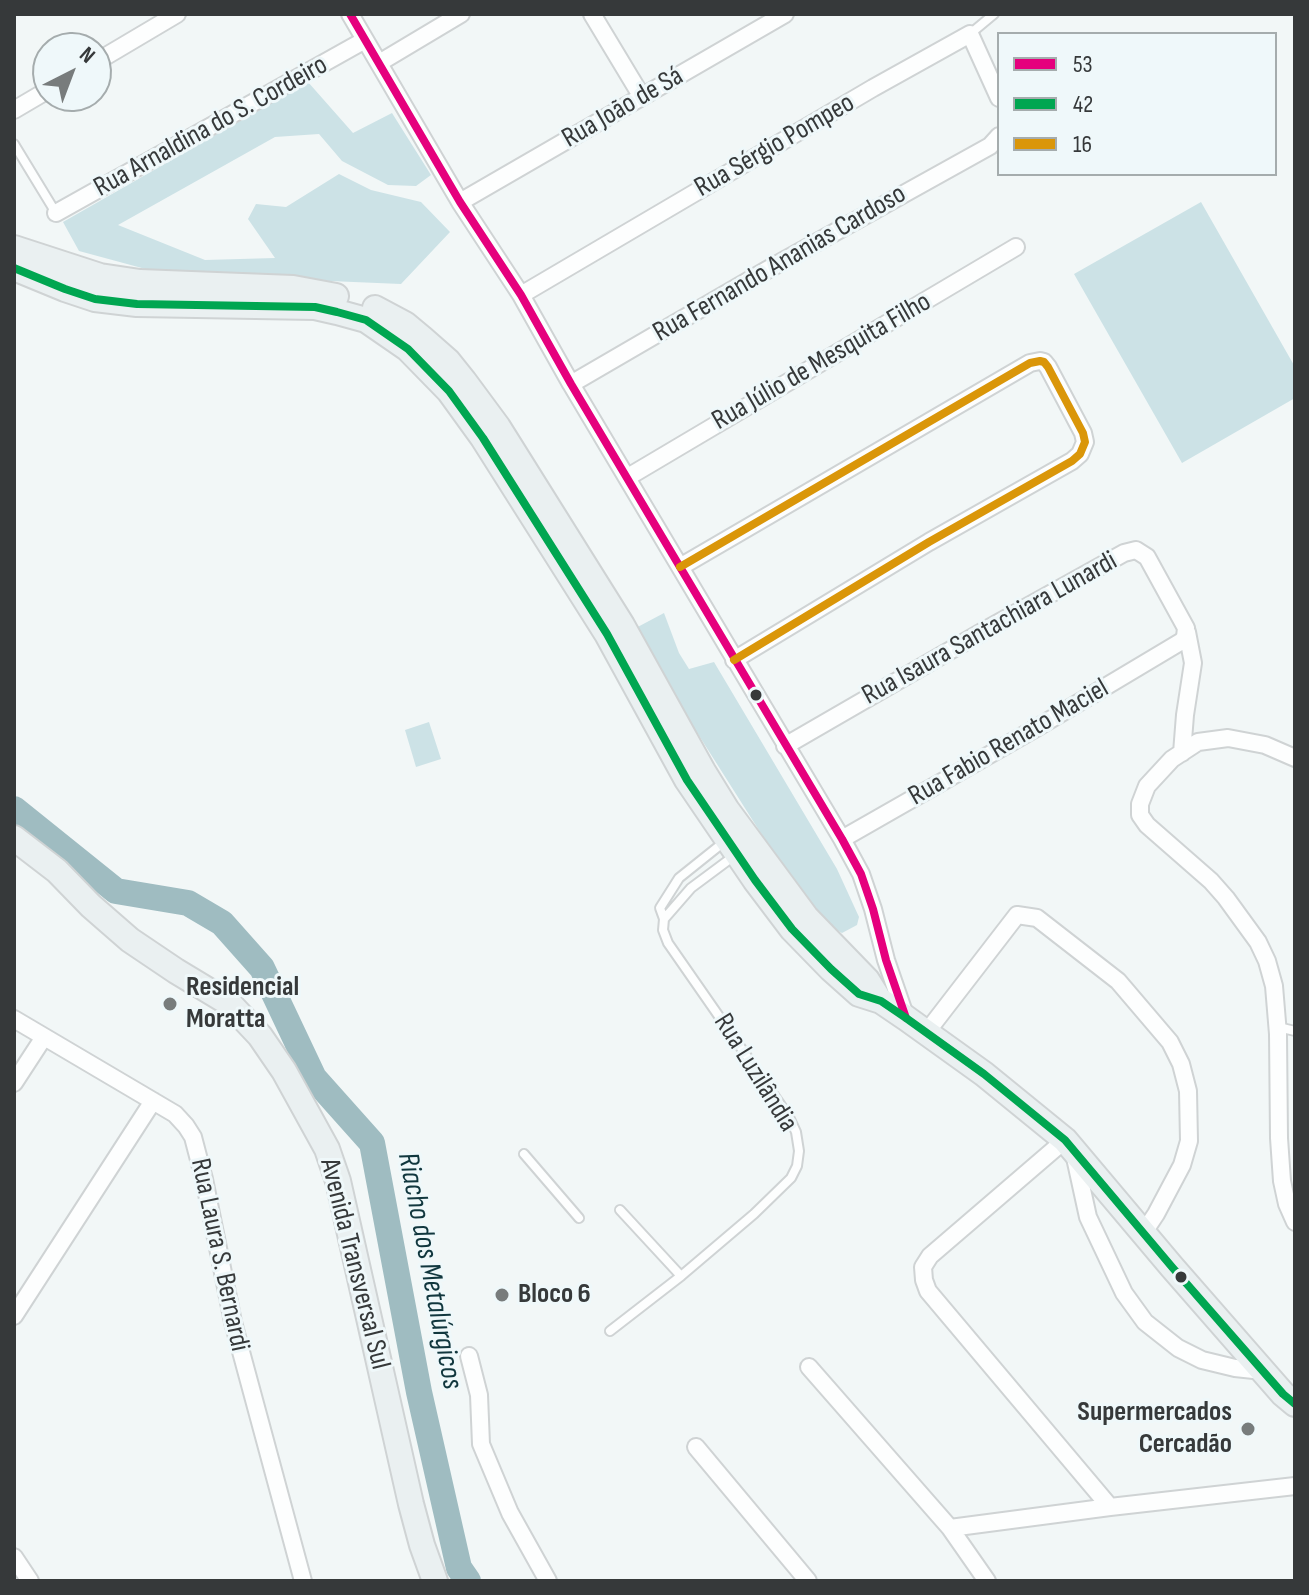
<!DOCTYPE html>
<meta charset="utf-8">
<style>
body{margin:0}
#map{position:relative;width:1309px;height:1595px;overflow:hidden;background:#f2f7f7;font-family:"Sofia Sans Condensed",sans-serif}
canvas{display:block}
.frame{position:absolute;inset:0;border:16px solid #36393a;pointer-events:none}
.legend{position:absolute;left:997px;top:32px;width:280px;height:144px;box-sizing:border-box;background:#eff8fa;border:2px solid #a5acad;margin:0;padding:10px 14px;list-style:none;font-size:24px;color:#36393a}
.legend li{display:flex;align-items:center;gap:16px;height:40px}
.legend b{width:40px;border:2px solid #a5acad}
.north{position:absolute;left:32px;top:32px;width:80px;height:80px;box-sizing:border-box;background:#eff8fa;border:2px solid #a5acad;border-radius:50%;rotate:42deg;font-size:22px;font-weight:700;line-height:32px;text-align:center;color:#36393a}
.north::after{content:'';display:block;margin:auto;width:28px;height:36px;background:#787c7c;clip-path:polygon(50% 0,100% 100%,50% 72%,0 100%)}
</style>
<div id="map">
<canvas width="1309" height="1595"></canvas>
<div class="frame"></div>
<ul class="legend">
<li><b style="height:10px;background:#e5007d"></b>53</li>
<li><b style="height:10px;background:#00a651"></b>42</li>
<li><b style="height:10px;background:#da9609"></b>16</li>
</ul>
<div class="north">N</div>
</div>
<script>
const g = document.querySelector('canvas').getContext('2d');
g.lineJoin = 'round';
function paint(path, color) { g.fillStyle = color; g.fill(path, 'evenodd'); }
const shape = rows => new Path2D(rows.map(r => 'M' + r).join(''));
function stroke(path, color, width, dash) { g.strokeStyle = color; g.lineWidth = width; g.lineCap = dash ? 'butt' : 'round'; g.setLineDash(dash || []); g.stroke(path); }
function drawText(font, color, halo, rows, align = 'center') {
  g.font = font + ' "Sofia Sans Condensed",sans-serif'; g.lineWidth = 6; g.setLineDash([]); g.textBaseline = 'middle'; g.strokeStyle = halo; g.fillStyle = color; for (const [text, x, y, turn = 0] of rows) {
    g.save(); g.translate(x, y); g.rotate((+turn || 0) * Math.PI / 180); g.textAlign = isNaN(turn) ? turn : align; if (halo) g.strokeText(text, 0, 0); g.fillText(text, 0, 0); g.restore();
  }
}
paint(shape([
 [308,82,353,133,392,113,431,175,416,186,388,185,342,161,319,134,275,137,118,225,205,260,275,258,248,219,256,204,286,207,339,174,371,190,421,202,450,232,401,284,164,274,79,251,63,222],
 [1201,202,1295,367,1295,398,1182,463,1074,274],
 [664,613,679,653,689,669,714,662,837,869,859,917,857,925,842,933,814,917,632,630],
 [429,722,441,759,416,767,405,730]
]), '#cce2e6');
stroke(shape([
 [14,809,116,891,188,903,222,923,262,968,314,1078,372,1143,419,1392,459,1568,468,1581]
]), '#9fbcc1', 26);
const lane = shape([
 [970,34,994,14],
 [14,144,56,213],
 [664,919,691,888,734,856],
 [1278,1027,1295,1031],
 [524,1154,579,1218],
 [620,1210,681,1276],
 [610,1331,681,1276,754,1214,791,1178,797,1166,799,1151,796,1132,789,1117,668,943,663,930,664,919,660,908,679,878,724,842]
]);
const street = shape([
 [350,14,460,202,521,295,571,384,842,839,861,874,873,909,886,960,906,1018],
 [592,14,642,97],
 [96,62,177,14],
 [379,63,461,14],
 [14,110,48,90],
 [460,202,785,14],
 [56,213,365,40],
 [521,295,873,88,970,34,999,98],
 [571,384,767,270,990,146,999,136],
 [628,477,1016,247],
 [680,567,1030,363,1040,361,1044,362,1048,367,1083,433,1085,442,1080,454,1072,461,929,542,734,660],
 [785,746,982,632,1124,553,1136,550,1147,557,1186,628,1185,637,1182,641,1038,727,842,839],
 [1182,753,1185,715,1193,663,1187,632],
 [1295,758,1265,745,1228,738,1198,742,1172,759,1147,786,1140,804,1140,815,1147,825,1211,881,1226,898,1258,942,1267,961,1274,986,1278,1034,1279,1138,1282,1181,1287,1204,1295,1222],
 [14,1019,175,1114,186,1126,193,1137,204,1179,233,1322,303,1581],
 [926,1033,1017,915,1037,918,1118,981,1170,1042,1181,1064,1188,1091,1189,1141,1182,1165,1156,1214,1144,1232],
 [14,1083,44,1037],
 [1065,1140,930,1256,923,1267,924,1280,928,1291,1110,1507],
 [1074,1153,1088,1217,1124,1293,1145,1322,1178,1348,1202,1360,1235,1368,1263,1371],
 [14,1316,153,1101],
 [469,1356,479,1395,481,1444,510,1513,548,1581],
 [809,1367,950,1528,987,1581],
 [696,1447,808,1581],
 [950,1528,1110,1507,1295,1486],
 [14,1557,30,1581]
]);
const secondary = shape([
 [14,248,100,276,140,282,293,288,336,296],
 [14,268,65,289,95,299,137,304,315,307,337,312,366,320,408,349,449,391,483,438,607,634,687,780,755,880,792,929,831,969,859,994,881,1001,906,1018,984,1074,1065,1140,1172,1267,1283,1394,1295,1404],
 [375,308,405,324,423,339,448,361,464,381,498,427,622,625,703,771,727,810,806,917,867,980,877,996],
 [14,838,57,871,91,906,130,940,176,971,229,1003,260,1036,284,1071,327,1149,338,1181,411,1504,422,1545,435,1581]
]);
stroke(lane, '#cfd3d4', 12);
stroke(street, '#cfd3d4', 20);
stroke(secondary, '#cfd3d4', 28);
stroke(lane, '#fdfefe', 8);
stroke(street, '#fdfefe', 16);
stroke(secondary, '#eaf0f1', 24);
stroke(shape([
 [350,14,460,202,521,295,571,384,842,839,861,874,873,909,886,960,906,1018]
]), '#e5007d', 8);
stroke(shape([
 [14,268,65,289,95,299,137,304,315,307,337,312,366,320,408,349,449,391,483,438,607,634,687,780,755,880,792,929,831,969,859,994,881,1001,906,1018,984,1074,1065,1140,1172,1267,1283,1394,1295,1404]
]), '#00a651', 8);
stroke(shape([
 [680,567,1030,363,1040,361,1044,362,1048,367,1083,433,1085,442,1080,454,1072,461,929,542,734,660]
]), '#da9609', 8);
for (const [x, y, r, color] of [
 [756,695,7,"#36393a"],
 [170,1004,8,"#787c7c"],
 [1181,1277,7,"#36393a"],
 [502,1295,8,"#787c7c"],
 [1248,1429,8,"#787c7c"]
]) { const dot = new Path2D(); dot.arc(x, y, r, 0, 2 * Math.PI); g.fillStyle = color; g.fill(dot); stroke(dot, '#eff8fa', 3); }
drawText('28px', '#36393a', '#eff8fa', [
 ["Rua João de Sá",623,108,-30],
 ["Rua Arnaldina do S. Cordeiro",211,127,-29],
 ["Rua Sérgio Pompeo",775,146,-30],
 ["Rua Fernando Ananias Cardoso",780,264,-30],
 ["Rua Júlio de Mesquita Filho",822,362,-30],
 ["Rua Isaura Santachiara Lunardi",990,629,-29],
 ["Rua Fabio Renato Maciel",1009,743,-30],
 ["Rua Luzilândia",755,1073,58],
 ["Rua Laura S. Bernardi",219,1255,78],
 ["Avenida Transversal Sul",354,1264,76]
]);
drawText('bold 28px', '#36393a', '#eff8fa', [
 ["Residencial",186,988],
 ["Moratta",186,1020],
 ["Bloco 6",518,1295],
 ["Supermercados",1232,1413,"right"],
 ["Cercadão",1232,1445,"right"]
], 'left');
drawText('italic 30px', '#11373e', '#eff8fa', [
 ["Riacho dos Metalúrgicos",429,1271,79]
]);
</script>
